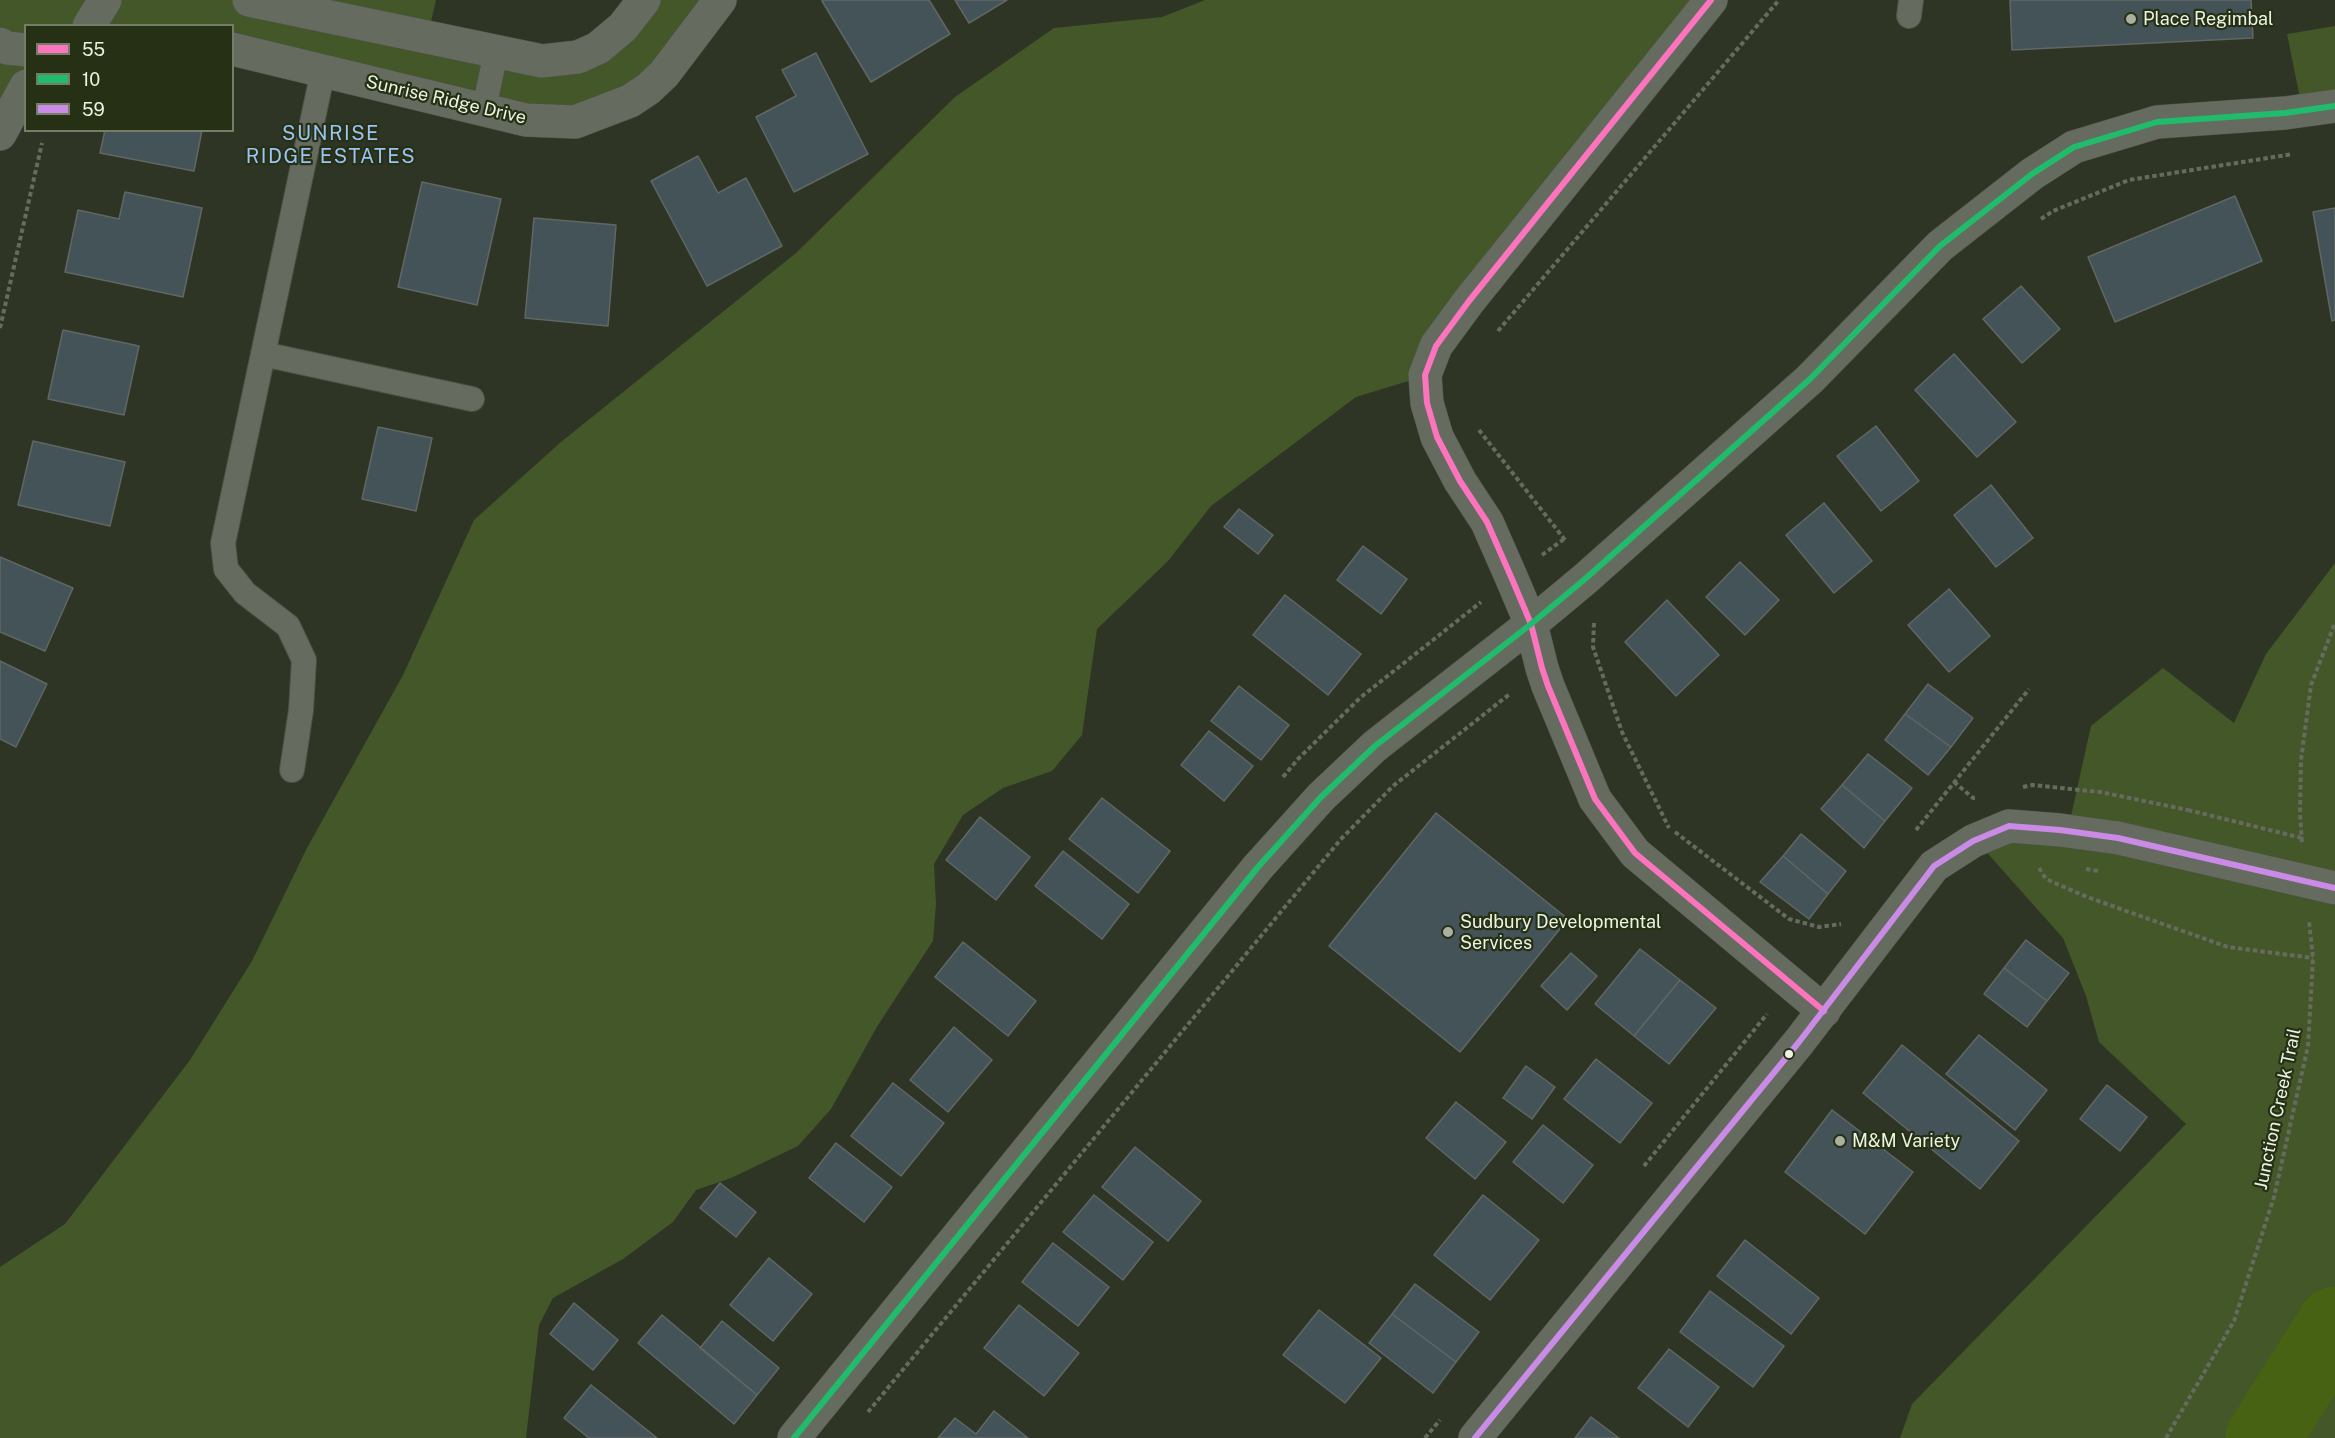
<!DOCTYPE html>
<style>
body{margin:0}
#map{position:relative;width:2335px;height:1438px;overflow:hidden;background:#2e3525;font-family:"Public Sans",sans-serif}
canvas{display:block}
.legend{position:absolute;left:24px;top:24px;width:210px;height:108px;box-sizing:border-box;background:#253015;border:2px solid #747e67;margin:0;padding:8px 10px;list-style:none;font-size:18px;color:#ebf3e2}
.legend li{display:flex;align-items:center;gap:12px;height:30px}
.legend b{width:30px;border:2px solid #747e67}
</style>
<div id="map">
<canvas width="2335" height="1438"></canvas>
<ul class="legend">
<li><b style="height:8px;background:#fc73be"></b>55</li>
<li><b style="height:8px;background:#20bc6c"></b>10</li>
<li><b style="height:8px;background:#ca8be6"></b>59</li>
</ul>
</div>
<script>
const g = document.querySelector('canvas').getContext('2d');
g.lineJoin = 'round';
function paint(path, color) { g.fillStyle = color; g.fill(path, 'evenodd'); }
const shape = rows => new Path2D(rows.map(r => 'M' + r).join(''));
function stroke(path, color, width, dash) { g.strokeStyle = color; g.lineWidth = width; g.lineCap = dash ? 'butt' : 'round'; g.setLineDash(dash || []); g.stroke(path); }
function drawText(font, color, halo, rows, align = 'center') {
  g.font = font + ' "Public Sans",sans-serif'; g.lineWidth = 4.5; g.setLineDash([]); g.textBaseline = 'middle'; g.strokeStyle = halo; g.fillStyle = color; for (const [text, x, y, turn = 0] of rows) {
    g.save(); g.translate(x, y); g.rotate((+turn || 0) * Math.PI / 180); g.textAlign = isNaN(turn) ? turn : align; if (halo) g.strokeText(text, 0, 0); g.fillText(text, 0, 0); g.restore();
  }
}
paint(shape([
 [0,0,436,0,428,34,579,55,640,0,723,0,665,77,579,125,233,52,232,26,26,26,25,83,0,130],
 [1205,0,1714,0,1428,375,1356,397,1211,506,1168,561,1097,629,1082,735,1052,771,1003,788,963,815,934,864,936,904,933,941,878,1025,831,1109,798,1146,731,1178,696,1190,673,1222,623,1259,553,1298,539,1325,526,1438,0,1438,0,1267,65,1224,190,1060,252,961,307,848,403,675,474,520,561,442,796,253,955,97,1054,28,1162,17],
 [2335,26,2335,103,2302,108,2287,34],
 [2335,563,2335,1438,1900,1438,1912,1404,2186,1124,2099,1042,2086,996,2063,938,1973,837,2069,825,2091,726,2163,668,2234,723,2266,654]
]), '#445729');
stroke(shape([
 [2263,1438,2335,1324]
]), '#476213', 75);
const building = shape([
 [824,0,929,0,950,34,871,82,822,1,824,0],
 [955,0,1007,0,969,23,955,0],
 [2010,0,2251,0,2253,38,2012,50,2010,0],
 [816,53,868,154,794,192,756,117,796,96,782,70,816,53],
 [105,130,202,130,194,171,100,153,105,130],
 [698,156,718,193,746,178,782,246,707,286,651,181,698,156],
 [422,182,501,199,477,305,398,287,422,182],
 [125,192,202,208,183,297,65,272,78,210,119,219,125,192],
 [2235,196,2262,261,2115,322,2088,257,2235,196],
 [2335,208,2335,320,2332,321,2313,212,2335,208],
 [534,218,616,225,608,326,525,318,534,218],
 [2021,286,2060,329,2022,363,1983,319,2021,286],
 [63,330,139,346,124,415,48,399,63,330],
 [1954,354,2016,422,1977,457,1915,390,1954,354],
 [1876,426,1919,481,1881,511,1837,456,1876,426],
 [378,427,432,438,416,511,362,499,378,427],
 [33,441,125,462,110,526,18,505,33,441],
 [1991,485,2033,538,1996,567,1954,515,1991,485],
 [1824,503,1872,561,1834,593,1786,535,1824,503],
 [1239,509,1273,535,1258,554,1224,527,1239,509],
 [1363,546,1407,579,1381,614,1337,580,1363,546],
 [0,557,73,588,45,651,0,632,0,557],
 [1740,562,1779,600,1745,635,1706,597,1740,562],
 [1949,589,1990,636,1949,672,1908,625,1949,589],
 [1285,595,1361,654,1328,695,1253,635,1285,595],
 [1667,600,1719,655,1676,696,1625,642,1667,600],
 [0,661,47,684,16,747,0,739,0,661],
 [1928,684,1973,718,1951,747,1905,714,1928,684],
 [1239,686,1289,725,1261,760,1211,721,1239,686],
 [1905,714,1951,747,1928,775,1885,740,1905,714],
 [1209,731,1253,766,1224,801,1181,765,1209,731],
 [1868,754,1912,788,1885,821,1842,785,1868,754],
 [1842,785,1885,821,1864,848,1821,809,1842,785],
 [1102,798,1170,851,1138,893,1069,839,1102,798],
 [1436,813,1568,919,1460,1052,1329,946,1436,813],
 [980,817,1030,857,996,900,946,860,980,817],
 [1801,834,1846,871,1828,894,1783,856,1801,834],
 [1063,851,1129,904,1102,939,1035,886,1063,851],
 [1783,856,1828,894,1809,919,1760,882,1783,856],
 [2026,940,2069,973,2047,1001,2004,968,2026,940],
 [963,942,1036,1001,1008,1036,935,977,963,942],
 [1640,949,1680,980,1634,1036,1595,1004,1640,949],
 [1571,953,1597,976,1567,1010,1541,986,1571,953],
 [2004,968,2047,1001,2027,1027,1984,994,2004,968],
 [1680,980,1716,1008,1669,1064,1634,1036,1680,980],
 [954,1027,992,1060,948,1112,910,1080,954,1027],
 [1979,1035,2047,1090,2015,1130,1946,1074,1979,1035],
 [1902,1045,2019,1141,1980,1189,1863,1093,1902,1045],
 [1596,1059,1652,1103,1620,1143,1564,1099,1596,1059],
 [1526,1066,1555,1087,1532,1119,1503,1098,1526,1066],
 [893,1083,944,1123,901,1176,851,1136,893,1083],
 [2107,1085,2147,1117,2120,1151,2080,1119,2107,1085],
 [1456,1102,1506,1142,1475,1179,1426,1138,1456,1102],
 [1832,1110,1913,1172,1865,1234,1785,1172,1832,1110],
 [1543,1125,1593,1165,1563,1203,1513,1162,1543,1125],
 [836,1143,892,1187,864,1222,809,1178,836,1143],
 [1135,1147,1201,1201,1168,1241,1102,1187,1135,1147],
 [720,1183,756,1212,736,1237,700,1208,720,1183],
 [1094,1195,1153,1242,1123,1280,1063,1232,1094,1195],
 [1483,1195,1539,1240,1490,1300,1434,1255,1483,1195],
 [1745,1240,1819,1298,1791,1334,1717,1276,1745,1240],
 [1053,1243,1109,1287,1078,1326,1022,1282,1053,1243],
 [769,1258,812,1294,773,1341,730,1305,769,1258],
 [1415,1284,1479,1332,1456,1362,1392,1314,1415,1284],
 [1710,1291,1784,1346,1753,1387,1680,1332,1710,1291],
 [574,1303,618,1340,593,1370,550,1334,574,1303],
 [1019,1305,1079,1353,1044,1396,984,1348,1019,1305],
 [1319,1310,1381,1358,1345,1403,1283,1355,1319,1310],
 [1392,1314,1456,1362,1433,1393,1369,1343,1392,1314],
 [662,1315,757,1395,734,1424,638,1343,662,1315],
 [722,1321,779,1368,757,1395,700,1348,722,1321],
 [1669,1349,1719,1387,1688,1427,1638,1388,1669,1349],
 [591,1385,657,1438,589,1438,564,1418,591,1385],
 [994,1411,1028,1438,938,1438,955,1418,976,1434,994,1411],
 [1591,1417,1619,1438,1575,1438,1591,1417]
]);
paint(building, '#445357');
stroke(building, '#606765', 1.5);
const service = shape([
 [1909,16,1911,0],
 [484,109,496,52],
 [263,354,472,399],
 [292,770,301,710,304,660,288,626,245,593,226,569,223,543,323,71]
]);
const minor = shape([
 [249,0,542,61,578,57,598,48,623,27,644,0],
 [1711,0,1469,301,1436,346,1425,375,1427,403,1437,437,1460,481,1487,522,1512,579,1531,624,1542,668,1548,686,1595,799,1635,853,1824,1011],
 [89,26,105,0],
 [0,44,7,48,26,50],
 [232,49,526,120,575,122,630,101,648,89,664,74,720,0],
 [0,134,26,86],
 [794,1438,1258,867,1321,797,1375,746,1531,624,1585,579,1810,379,1940,246,2032,174,2074,147,2157,122,2285,113,2335,106],
 [1475,1438,1799,1042,1934,866,1973,841,2009,826,2060,830,2118,838]
]);
stroke(service, '#4d5245', 26);
stroke(minor, '#4d5245', 34);
stroke(shape([
 [2041,219,2053,211,2129,180,2293,154],
 [0,328,42,143],
 [1498,331,1779,0],
 [1479,430,1565,540],
 [1542,555,1564,539],
 [1594,623,1593,647,1622,732,1669,828],
 [1283,777,1298,759,1361,697,1481,602],
 [1954,782,1973,798,1975,798],
 [2023,787,2032,785,2100,792,2188,810],
 [1916,830,2029,689],
 [1675,832,1789,919,1819,927,1841,924],
 [2302,842,2300,814,2301,760,2311,685,2335,623],
 [2039,868,2046,879,2087,897,2228,947,2313,958],
 [1644,1166,1767,1014],
 [868,1412,1341,839,1393,786,1511,693],
 [1425,1438,1440,1420],
 [2166,1438,2234,1321,2274,1197,2308,1046,2313,958,2309,921]
]), '#666b60', 4, [4.5, 3]);
stroke(service, '#666b60', 24);
stroke(minor, '#666b60', 33);
const minorBridge = shape([
 [2118,838,2335,888]
]);
stroke(minorBridge, '#4d5245', 34, []);
stroke(shape([
 [2188,810,2302,838],
 [2086,869,2098,871]
]), '#666b60', 4, [4.5, 3]);
stroke(minorBridge, '#666b60', 33);
stroke(shape([
 [1711,0,1469,301,1436,346,1425,375,1427,403,1437,437,1460,481,1487,522,1512,579,1531,624,1542,668,1548,686,1595,799,1635,853,1824,1011]
]), '#fc73be', 6);
stroke(shape([
 [794,1438,1258,867,1321,797,1375,746,1531,624,1585,579,1810,379,1940,246,2032,174,2074,147,2157,122,2285,113,2335,106]
]), '#20bc6c', 6);
stroke(shape([
 [1475,1438,1799,1042,1934,866,1973,841,2009,826,2060,830,2118,838,2335,888]
]), '#ca8be6', 6);
for (const [x, y, r, color] of [
 [2131,19,6,"#a9b0a0"],
 [1448,932,6,"#a9b0a0"],
 [1789,1054,5,"#ebf3e2"],
 [1840,1141,6,"#a9b0a0"]
]) { const dot = new Path2D(); dot.arc(x, y, r, 0, 2 * Math.PI); g.fillStyle = color; g.fill(dot); stroke(dot, '#253015', 2); }
drawText('18px', '#ebf3e2', '#253015', [
 ["Place Regimbal",2143,19],
 ["Sudbury Developmental",1460,922],
 ["Services",1460,943],
 ["M&M Variety",1852,1141]
], 'left');
drawText('18px', '#ebf3e2', '#253015', [
 ["Sunrise Ridge Drive",446,100,13],
 ["Junction Creek Trail",2278,1109,-78]
]);
g.letterSpacing = '1.5px';
drawText('20px', '#9bc4f3', '#253015', [
 ["SUNRISE",331,134],
 ["RIDGE ESTATES",331,157]
]);
g.letterSpacing = '0px';
</script>
